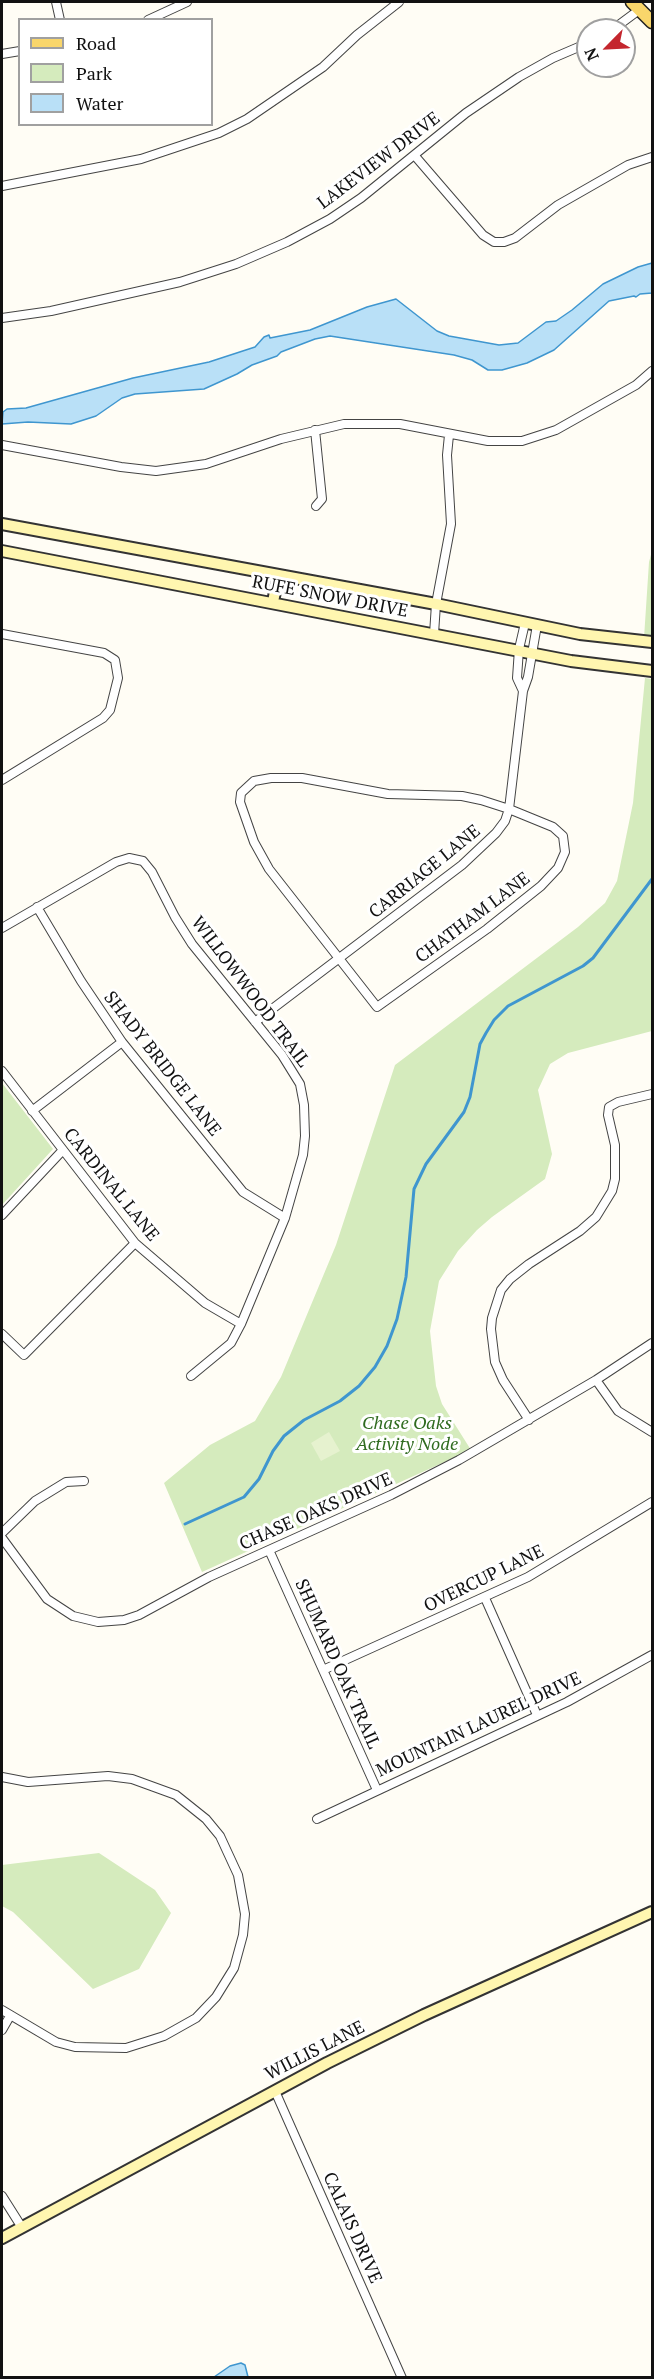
<!DOCTYPE html>
<style>
body{margin:0}
#map{position:relative;width:654px;height:2379px;overflow:hidden;background:#fffdf5;font-family:"PT Serif",serif}
canvas{display:block}
.frame{position:absolute;inset:0;border:3px solid #111;pointer-events:none}
.legend{position:absolute;left:18px;top:18px;width:195px;height:108px;box-sizing:border-box;background:#fff;border:2px solid #a0a0a0;margin:0;padding:8px 10px;list-style:none;font-size:18px;color:#111}
.legend li{display:flex;align-items:center;gap:12px;height:30px}
.legend b{width:30px;border:2px solid #a0a0a0}
.north{position:absolute;left:576px;top:18px;width:60px;height:60px;box-sizing:border-box;background:#fff;border:2px solid #a0a0a0;border-radius:50%;rotate:246deg;font-size:16px;font-weight:700;line-height:24px;text-align:center;color:#111}
.north::after{content:'';display:block;margin:auto;width:21px;height:27px;background:#c4262e;clip-path:polygon(50% 0,100% 100%,50% 72%,0 100%)}
</style>
<div id="map">
<canvas width="654" height="2379"></canvas>
<div class="frame"></div>
<ul class="legend">
<li><b style="height:8px;background:#f9d66b"></b>Road</li>
<li><b style="height:16px;background:#d5ebbd"></b>Park</li>
<li><b style="height:16px;background:#b9e0f7"></b>Water</li>
</ul>
<div class="north">N</div>
</div>
<script>
const g = document.querySelector('canvas').getContext('2d');
g.lineJoin = 'round';
function paint(path, color) { g.fillStyle = color; g.fill(path, 'evenodd'); }
const shape = rows => new Path2D(rows.map(r => 'M' + r).join(''));
function stroke(path, color, width, dash) { g.strokeStyle = color; g.lineWidth = width; g.lineCap = dash ? 'butt' : 'round'; g.setLineDash(dash || []); g.stroke(path); }
function drawText(font, color, halo, rows, align = 'center') {
  g.font = font + ' "PT Serif",serif'; g.lineWidth = 6; g.setLineDash([]); g.textBaseline = 'middle'; g.strokeStyle = halo; g.fillStyle = color; for (const [text, x, y, turn = 0] of rows) {
    g.save(); g.translate(x, y); g.rotate((+turn || 0) * Math.PI / 180); g.textAlign = isNaN(turn) ? turn : align; if (halo) g.strokeText(text, 0, 0); g.fillText(text, 0, 0); g.restore();
  }
}
paint(shape([
 [652,551,652,638,644,638,649,562],
 [645,678,652,679,652,1031,568,1053,550,1064,538,1090,552,1154,545,1179,492,1217,477,1230,458,1251,439,1281,430,1331,436,1386,442,1404,471,1450,202,1572,164,1483,210,1445,255,1421,281,1377,336,1245,395,1065,578,927,605,903,617,881,633,803],
 [2,1083,53,1149,2,1205],
 [99,1853,155,1890,171,1913,139,1969,93,1989,13,1912,2,1906,2,1865]
]), '#d5ebbd');
paint(shape([
 [329,1432,340,1451,321,1461,311,1443]
]), '#e6f2cf');
const water = shape([
 [652,263,652,293,640,294,636,297,634,296,609,301,554,350,527,363,502,370,488,370,472,360,454,355,330,336,315,339,281,352,277,356,252,365,237,374,204,389,135,394,122,398,96,416,71,424,28,422,2,424,3,412,7,409,26,408,133,378,209,362,255,347,264,337,269,335,270,338,310,330,367,307,396,299,437,331,449,336,499,345,518,343,546,322,556,321,572,310,603,284,638,267,652,263],
 [241,2363,245,2365,248,2377,214,2377,230,2366,241,2363]
]);
paint(water, '#b9e0f7');
stroke(water, '#3f96cf', 1.5);
stroke(shape([
 [185,1524,244,1497,259,1479,273,1451,284,1436,304,1420,340,1401,359,1386,375,1367,387,1346,397,1319,406,1277,414,1189,426,1164,464,1112,470,1097,480,1044,486,1033,494,1020,508,1006,583,966,593,958,652,879]
]), '#3f96cf', 3);
const street = shape([
 [56,2,60,20],
 [148,20,187,2],
 [612,30,639,10],
 [2,54,20,51],
 [415,156,483,235,494,242,504,242,515,238,558,205,628,165,652,157],
 [2,186,141,159,219,133,247,119,323,67,357,35,399,2],
 [2,318,51,311,180,282,236,264,287,242,330,219,361,198,466,113,519,77,553,58,588,43],
 [315,430,322,499,316,506],
 [2,445,121,467,156,471,206,464,281,439,344,424,400,424,488,441,522,441,556,430,636,385,652,371],
 [2,634,104,653,115,660,118,678,110,710,103,718,2,780],
 [434,634,436,604,451,524,447,455,449,435],
 [523,691,517,678,519,649,525,623],
 [271,778,302,778,388,794,462,796,481,800,509,809,553,827,563,836,565,852,558,868,541,886,487,929,377,1007,269,869,254,842,240,802,241,793,254,781,271,778],
 [37,907,81,981,122,1042,243,1192,285,1218],
 [2,928,116,862,129,858,143,861,152,872,175,917,192,944,282,1055,300,1084,304,1105,305,1136,303,1155,285,1218,241,1324,231,1343,191,1376],
 [255,1022,462,865,496,833,505,821,509,809,523,691,528,677,537,625],
 [2,1071,135,1243,205,1303,241,1324],
 [32,1111,122,1042],
 [2,1215,62,1151],
 [2,1334,24,1355,135,1243],
 [596,1380,618,1411,652,1432],
 [529,1420,503,1380,495,1362,491,1329,492,1318,501,1290,510,1279,529,1264,580,1231,596,1217,612,1191,615,1179,615,1145,608,1115,609,1107,618,1102,652,1094],
 [2,1533,35,1501,66,1482,84,1481],
 [2,1538,47,1599,73,1616,98,1622,124,1620,139,1615,209,1577,391,1495,459,1460,596,1380,652,1343],
 [269,1550,377,1790],
 [485,1598,537,1715],
 [323,1670,528,1577,652,1502],
 [2,1777,28,1782,108,1776,132,1779,176,1795,206,1819,220,1836,238,1875,245,1914,243,1935,234,1968,216,1997,196,2018,164,2036,126,2048,75,2047,56,2042,2,2010],
 [317,1819,567,1702,652,1655],
 [2,2030,10,2016],
 [275,2091,402,2378],
 [2,2196,21,2226]
]);
const secondary = shape([
 [2,524,436,604,580,634,652,642],
 [2,551,571,661,652,671],
 [273,602,278,576],
 [2,2238,327,2063,424,2015,652,1912]
]);
const primary = shape([
 [632,2,652,22]
]);
stroke(street, '#444', 10);
stroke(secondary, '#333', 14);
stroke(primary, '#222', 15);
stroke(street, '#fff', 8);
stroke(secondary, '#fff6b0', 10);
stroke(primary, '#f9d66b', 12);
drawText('18px', '#111', '#fff', [
 ["LAKEVIEW DRIVE",379,161,-37],
 ["RUFE SNOW DRIVE",330,597,11],
 ["CARRIAGE LANE",425,872,-39],
 ["CHATHAM LANE",473,918,-37],
 ["WILLOWWOOD TRAIL",250,992,53],
 ["SHADY BRIDGE LANE",162,1064,52],
 ["CARDINAL LANE",111,1185,51],
 ["CHASE OAKS DRIVE",316,1512,-24],
 ["OVERCUP LANE",484,1579,-26],
 ["SHUMARD OAK TRAIL",337,1664,66],
 ["MOUNTAIN LAUREL DRIVE",479,1725,-25],
 ["WILLIS LANE",315,2051,-27],
 ["CALAIS DRIVE",352,2228,66]
]);
drawText('italic 18px', '#2f6b1f', '#fff', [
 ["Chase Oaks",407,1424],
 ["Activity Node",407,1445]
]);
</script>
